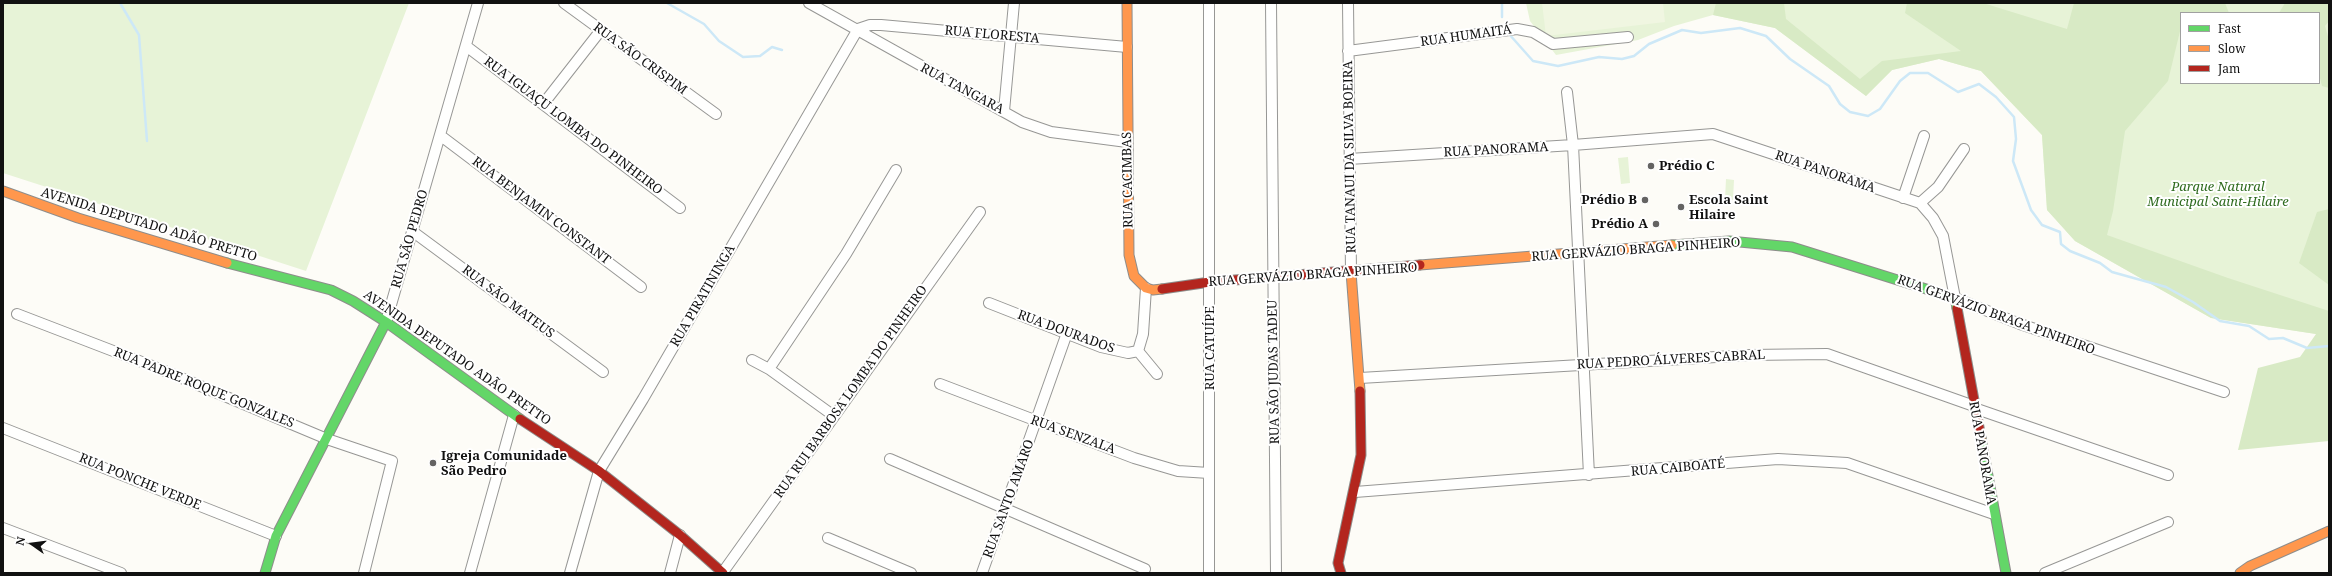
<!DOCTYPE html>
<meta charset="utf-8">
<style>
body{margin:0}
#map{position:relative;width:2332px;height:576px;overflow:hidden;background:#fdfcf7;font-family:"Noto Serif",serif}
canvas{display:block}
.frame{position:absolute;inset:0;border:4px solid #111;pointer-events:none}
.legend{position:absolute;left:2180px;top:12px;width:140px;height:72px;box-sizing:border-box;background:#fff;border:1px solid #a0a0a0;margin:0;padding:5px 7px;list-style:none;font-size:12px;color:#111}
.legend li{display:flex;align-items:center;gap:8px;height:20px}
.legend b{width:20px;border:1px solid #a0a0a0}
.north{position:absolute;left:12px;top:524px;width:40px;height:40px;-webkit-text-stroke:3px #fff;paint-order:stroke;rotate:284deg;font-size:11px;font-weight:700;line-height:16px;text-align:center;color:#111}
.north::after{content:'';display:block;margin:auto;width:14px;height:18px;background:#111;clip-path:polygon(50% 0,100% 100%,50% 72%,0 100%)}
</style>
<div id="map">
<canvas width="2332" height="576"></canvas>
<div class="frame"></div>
<ul class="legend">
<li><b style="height:5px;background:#63d668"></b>Fast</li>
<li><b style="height:5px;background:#ff974d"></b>Slow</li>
<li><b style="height:5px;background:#b3261e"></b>Jam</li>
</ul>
<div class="north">N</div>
</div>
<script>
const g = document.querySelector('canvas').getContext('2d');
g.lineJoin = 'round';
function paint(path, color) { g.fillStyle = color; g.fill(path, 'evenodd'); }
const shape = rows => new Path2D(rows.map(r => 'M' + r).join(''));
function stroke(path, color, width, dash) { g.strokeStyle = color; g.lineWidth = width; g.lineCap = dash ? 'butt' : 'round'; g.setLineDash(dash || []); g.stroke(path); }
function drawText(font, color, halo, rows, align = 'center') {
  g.font = font + ' "Noto Serif",serif'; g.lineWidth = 4; g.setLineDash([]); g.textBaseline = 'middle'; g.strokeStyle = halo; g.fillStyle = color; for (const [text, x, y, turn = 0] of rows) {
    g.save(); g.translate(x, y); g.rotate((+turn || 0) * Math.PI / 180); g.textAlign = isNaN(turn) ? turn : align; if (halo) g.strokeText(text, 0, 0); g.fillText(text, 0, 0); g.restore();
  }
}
paint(shape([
 [3,3,409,3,306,271,3,173],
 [1526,3,2329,3,2329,336,2211,318,2075,241,2047,210,2042,135,1981,71,1939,59,1892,70,1866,96,1775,28,1713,15,1674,26,1638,40,1556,55,1530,21],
 [2181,13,2319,13,2319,83,2181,83],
 [1628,157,1630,183,1621,184,1618,158],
 [1726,179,1734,180,1733,200,1725,199]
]), '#e7f3d7');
paint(shape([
 [1716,3,1784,3,1786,19,1860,79,1882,61,1961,51,1905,13,1907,3,1983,3,2067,29,2074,3,2225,3,2229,13,2181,13,2181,27,2168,81,2125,131,2113,211,2107,235,2228,278,2329,311,2329,441,2238,450,2258,368,2300,357,2316,334,2211,318,2075,241,2047,210,2042,135,1981,71,1939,59,1892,70,1866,96,1775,28,1713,15],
 [2285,3,2329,3,2329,21,2325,26,2329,40,2329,88,2322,86,2319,74,2319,13,2279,13],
 [2329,209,2329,285,2299,263,2317,212]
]), '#d8eac5');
paint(shape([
 [1542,3,1663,3,1665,22,1546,36]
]), '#f0f6e1');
stroke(shape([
 [120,3,139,35,147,141],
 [667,3,704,24,719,41,743,57,760,56,772,47,782,50],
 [1502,17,1502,3],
 [1509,34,1533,61,1558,66,1599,57,1622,59,1634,56,1649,44,1682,30,1701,33,1740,28,1766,36,1790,59,1829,86,1840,104,1850,112,1868,116,1880,109,1900,81,1910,73,1928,73,1958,92,1979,84,1996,97,2014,117,2016,139,2013,161,2031,210,2042,225,2060,232,2061,244,2070,251,2100,263,2112,272,2166,287,2193,302,2220,321,2249,326,2269,339,2283,338,2307,348,2329,346]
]), '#cde8f7', 2.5);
const street = shape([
 [564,3,716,114],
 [809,3,1022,122,1051,132,1127,142],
 [1271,3,1276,573],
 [1348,3,1351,272],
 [466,46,680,208],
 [1348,51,1517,29,1533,32,1553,44,1628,37],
 [1567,92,1573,145,1589,475],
 [544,103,601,30],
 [1004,111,1014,3],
 [441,136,641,287],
 [1349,159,1573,145,1713,134,1920,203,1933,218,1943,236,1955,298,2020,324,2224,392],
 [1903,198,1924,136],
 [1920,203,1938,187,1964,149],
 [412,231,603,372],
 [989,303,1101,347,1128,353,1138,351,1157,374],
 [17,314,160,369,327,439,392,461,364,573],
 [386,322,478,3],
 [1138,351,1143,334,1146,288],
 [752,360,769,369,834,416],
 [769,369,846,254,896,170],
 [1360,378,1750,355,1827,354,1974,406],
 [940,384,1134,458,1178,471,1209,473],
 [1974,408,2168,475],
 [3,428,276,536],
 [890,459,1145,569],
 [1355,492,1778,459,1847,463,1994,514],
 [3,528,121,573],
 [828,538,911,573],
 [723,572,980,212],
 [470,573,514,415],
 [570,573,599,471,643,399,858,29,870,25,881,25,1127,47],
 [670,573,680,535],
 [982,573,1067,333],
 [1209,573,1209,3],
 [2045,573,2168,522]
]);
const fast = shape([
 [1672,245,1729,241,1792,247,1955,298,1957,308],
 [227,263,331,290,353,301,386,322,520,419],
 [1981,438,2006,573],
 [265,573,276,536,386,322]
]);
const slow = shape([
 [1127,3,1129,255,1134,276,1146,288,1153,290,1162,289],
 [3,191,78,218,227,263],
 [1420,265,1672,245],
 [1351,272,1360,391],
 [2240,573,2250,566,2329,531]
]);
const jam = shape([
 [1162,289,1210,282,1420,265],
 [1957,308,1981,438],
 [520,419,599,471,680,535,723,573],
 [1341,573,1338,563,1361,455,1360,391]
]);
stroke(street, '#979795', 12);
stroke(fast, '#8e8d8b', 11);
stroke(slow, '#8e8d8b', 11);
stroke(jam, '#8e8d8b', 11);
stroke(street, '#fffffe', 10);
stroke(fast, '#63d668', 9);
stroke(slow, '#ff974d', 9);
stroke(jam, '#b3261e', 9);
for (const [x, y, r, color] of [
 [1651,166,4,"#646362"],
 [1645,200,4,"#646362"],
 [1681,207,4,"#646362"],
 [1656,224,4,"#646362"],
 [433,463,4,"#646362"]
]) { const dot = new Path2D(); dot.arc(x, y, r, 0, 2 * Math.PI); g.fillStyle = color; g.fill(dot); stroke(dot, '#fff', 1.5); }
drawText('13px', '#111', '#fff', [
 ["RUA FLORESTA",992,35,5],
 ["RUA HUMAITÁ",1466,36,-8],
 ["RUA SÃO CRISPIM",640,59,36],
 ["RUA TANGARA",962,89,28],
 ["RUA IGUAÇU LOMBA DO PINHEIRO",573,126,37],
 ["RUA PANORAMA",1496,150,-3],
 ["RUA TANAUI DA SILVA BOEIRA",1350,157,-91],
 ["RUA PANORAMA",1825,172,19],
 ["RUA CACIMBAS",1128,180,-91],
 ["RUA BENJAMIN CONSTANT",541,211,37],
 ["AVENIDA DEPUTADO ADÃO PRETTO",149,225,17],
 ["RUA SÃO PEDRO",410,239,-74],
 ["RUA GERVÁZIO BRAGA PINHEIRO",1636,250,-4],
 ["RUA GERVÁZIO BRAGA PINHEIRO",1313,275,-4],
 ["RUA PIRATININGA",703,296,-60],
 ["RUA SÃO MATEUS",508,302,37],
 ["RUA GERVÁZIO BRAGA PINHEIRO",1996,315,20],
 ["RUA DOURADOS",1066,332,20],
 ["RUA CATUÍPE",1210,348,-90],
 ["AVENIDA DEPUTADO ADÃO PRETTO",457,358,35],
 ["RUA PEDRO ÁLVERES CABRAL",1671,360,-3],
 ["RUA SÃO JUDAS TADEU",1274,372,-91],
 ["RUA PADRE ROQUE GONZALES",204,388,22],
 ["RUA RUI BARBOSA LOMBA DO PINHEIRO",851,392,-55],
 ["RUA SENZALA",1073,435,20],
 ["RUA PANORAMA",1982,453,80],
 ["RUA CAIBOATÉ",1678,468,-5],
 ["RUA PONCHE VERDE",140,482,22],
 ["RUA SANTO AMARO",1009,499,-70]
]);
drawText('bold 13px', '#111', '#fff', [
 ["Prédio C",1659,166],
 ["Prédio B",1637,200,"right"],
 ["Escola Saint",1689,200],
 ["Hilaire",1689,215],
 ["Prédio A",1648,224,"right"],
 ["Igreja Comunidade",441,456],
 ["São Pedro",441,471]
], 'left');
drawText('italic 13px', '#2f6b1f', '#fff', [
 ["Parque Natural",2218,187],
 ["Municipal Saint-Hilaire",2218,202]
]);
</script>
